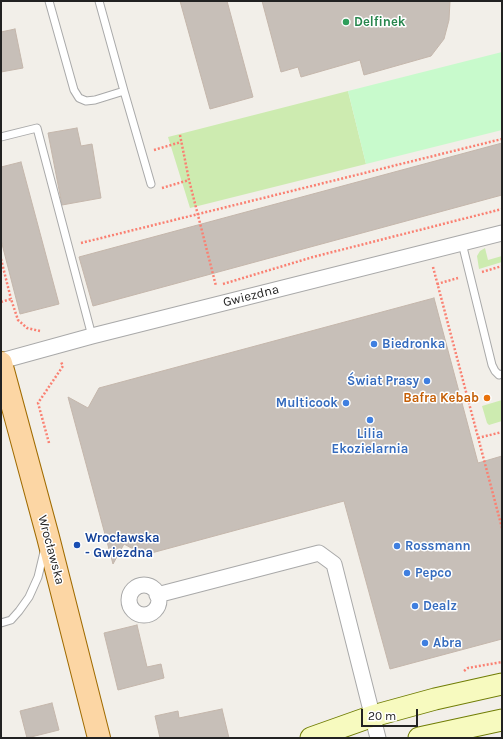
<!DOCTYPE html>
<meta charset="utf-8">
<style>
body{margin:0}
#map{position:relative;width:503px;height:739px;overflow:hidden;background:#f2efe9;font-family:Karla,sans-serif}
canvas{display:block}
.frame{position:absolute;inset:0;border:2px solid #222;pointer-events:none}
.scale{position:absolute;left:361px;top:709px;width:57px;height:18px;box-sizing:border-box;border:2px solid #222;border-top:0;padding-left:5px;font-size:12px;line-height:14px;white-space:nowrap;color:#222;-webkit-text-stroke:3px #fff;paint-order:stroke}
</style>
<div id="map">
<canvas width="503" height="739"></canvas>
<div class="frame"></div>
<div class="scale">20 m</div>
</div>
<script>
const g = document.querySelector('canvas').getContext('2d');
g.lineJoin = 'round';
function paint(path, color) { g.fillStyle = color; g.fill(path, 'evenodd'); }
const shape = rows => new Path2D(rows.map(r => 'M' + r).join(''));
function stroke(path, color, width, dash) { g.strokeStyle = color; g.lineWidth = width; g.lineCap = dash ? 'butt' : 'round'; g.setLineDash(dash || []); g.stroke(path); }
function drawText(font, color, halo, rows, align = 'center') {
  g.font = font + ' Karla,sans-serif'; g.lineWidth = 3; g.setLineDash([]); g.textBaseline = 'middle'; g.strokeStyle = halo; g.fillStyle = color; for (const [text, x, y, turn = 0] of rows) {
    g.save(); g.translate(x, y); g.rotate((+turn || 0) * Math.PI / 180); g.textAlign = isNaN(turn) ? turn : align; if (halo) g.strokeText(text, 0, 0); g.fillText(text, 0, 0); g.restore();
  }
}
paint(shape([
 [348,91,366,164,190,208,168,137],
 [485,248,488,260,502,256,502,262,479,269,477,256,480,251],
 [502,400,502,421,489,425,487,423,482,406]
]), '#cdebb0');
paint(shape([
 [502,52,502,130,366,164,348,91]
]), '#c8facc');
const building = shape([
 [180,1,227,1,253,97,210,109,180,1],
 [262,1,450,1,449,20,444,39,431,56,364,75,360,60,301,77,298,67,281,72,262,1],
 [15,29,23,68,1,72,1,32,15,29],
 [77,128,81,146,92,144,101,198,62,205,48,133,77,128],
 [502,143,502,195,93,306,79,257,502,143],
 [21,162,59,304,20,314,1,240,1,167,21,162],
 [434,298,478,463,502,456,502,639,390,669,344,501,144,555,124,544,113,564,68,397,88,408,99,388,434,298],
 [137,625,147,667,161,664,164,678,118,690,104,633,137,625],
 [52,703,59,730,27,738,20,711,52,703],
 [222,709,229,738,160,738,155,716,178,711,179,718,222,709]
]);
paint(building, '#c7bfb8');
stroke(building, '#c4b6ab', 1);
const lane = shape([
 [49,1,74,90,79,98,86,101,95,100,124,91,99,1],
 [124,91,151,184],
 [1,137,37,128,92,336],
 [462,243,492,365,495,371,499,375,502,374],
 [1,623,11,620,19,611,29,597,38,577,44,552]
]);
const street = shape([
 [1,361,92,336,502,233],
 '129 600a15 15 0 1 1 30 0a15 15 0 1 1-30 0Z',
 [157,595,319,553,334,564,378,738]
]);
const secondary = shape([
 [311,738,373,716,435,699,502,684],
 [419,738,502,720]
]);
const primary = shape([
 [1,363,48,537,99,738]
]);
stroke(lane, '#a9a9a9', 9);
stroke(street, '#a9a9a9', 17);
stroke(secondary, '#707d05', 23);
stroke(primary, '#a06b00', 24);
stroke(shape([
 [180,135,189,180,216,286],
 [154,150,181,142],
 [162,188,189,180],
 [81,243,502,139],
 [1,259,11,299],
 [433,267,502,528],
 [482,272,502,266],
 [223,284,313,257,502,209],
 [437,284,458,278],
 [1,302,11,299,18,320,27,328,40,331],
 [478,438,502,432],
 [49,443,38,403,63,366,61,362],
 [464,671,468,668,502,662]
]), '#fa8072', 2.5, [2, 2]);
stroke(lane, '#fff', 7);
stroke(street, '#fff', 15);
stroke(secondary, '#f7fabf', 21);
stroke(primary, '#fcd6a4', 22);
for (const [x, y, r, color] of [
 [346,22,4,"#2e9e5b"],
 [374,344,4,"#3f7fe0"],
 [427,381,4,"#3f7fe0"],
 [487,398,4,"#e8710a"],
 [346,403,4,"#3f7fe0"],
 [370,420,4,"#3f7fe0"],
 [77,545,4,"#1a4fb4"],
 [397,546,4,"#3f7fe0"],
 [407,573,4,"#3f7fe0"],
 [415,606,4,"#3f7fe0"],
 [425,643,4,"#3f7fe0"]
]) { const dot = new Path2D(); dot.arc(x, y, r, 0, 2 * Math.PI); g.fillStyle = color; g.fill(dot); stroke(dot, '#fff', 1.5); }
drawText('bold 13px', '#27864d', '#fff', [
 ["Delfinek",354,22]
], 'left');
drawText('13px', '#222', '#fff', [
 ["Gwiezdna",251,296,-14],
 ["Wrocławska",51,550,75]
]);
drawText('bold 13px', '#366cbe', '#fff', [
 ["Biedronka",382,344],
 ["Świat Prasy",419,381,"right"],
 ["Multicook",338,403,"right"],
 ["Lilia",370,434,"center"],
 ["Ekozielarnia",370,449,"center"],
 ["Rossmann",405,546],
 ["Pepco",415,573],
 ["Dealz",423,606],
 ["Abra",433,643]
], 'left');
drawText('bold 13px', '#c56008', '#fff', [
 ["Bafra Kebab",479,398]
], 'right');
drawText('bold 13px', '#164399', '#fff', [
 ["Wrocławska",85,538],
 ["- Gwiezdna",85,553]
], 'left');
</script>
